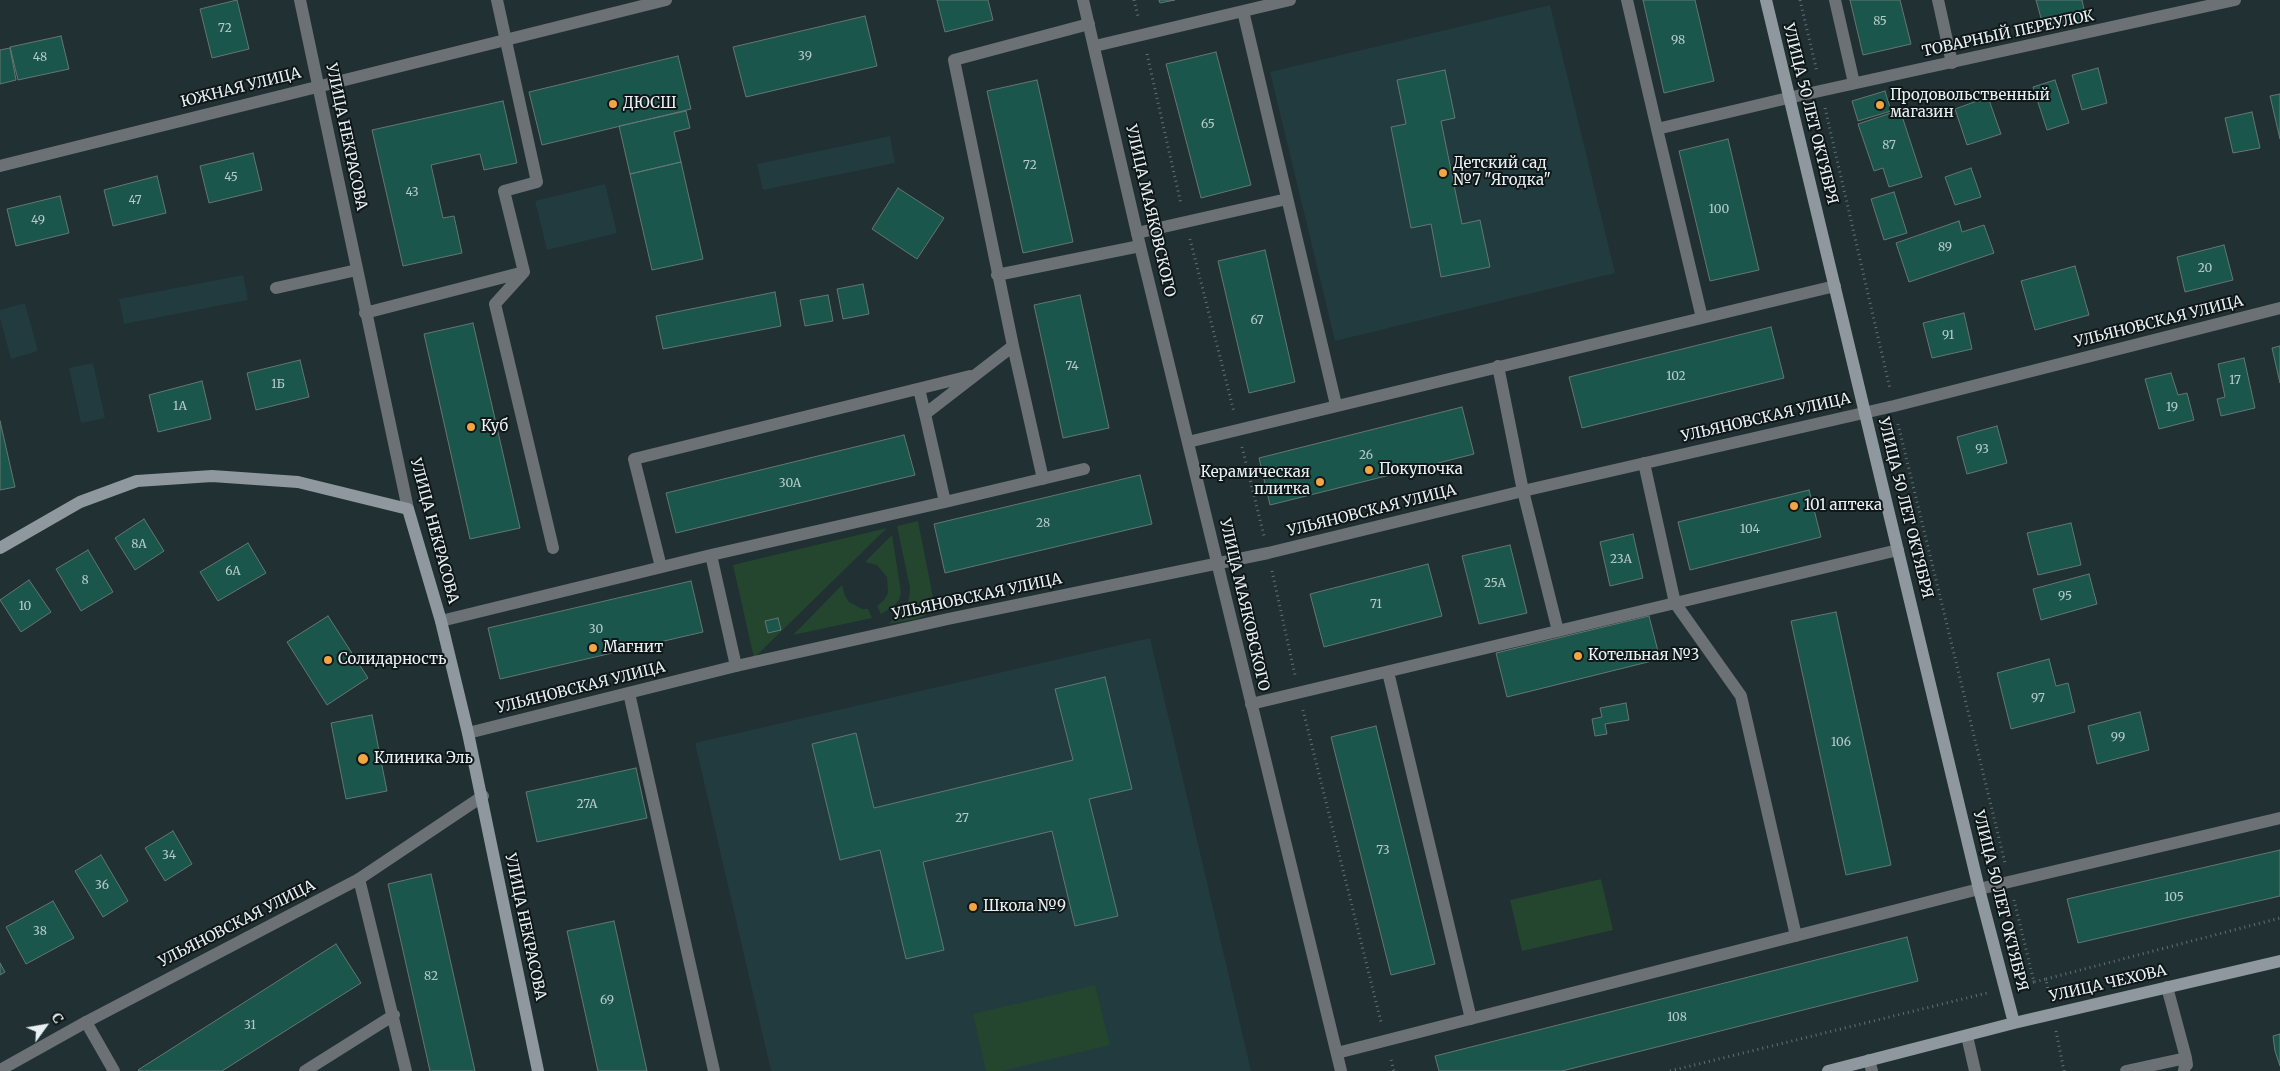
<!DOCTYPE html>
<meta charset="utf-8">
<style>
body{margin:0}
#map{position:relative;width:2280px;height:1071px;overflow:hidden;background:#203033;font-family:Merriweather,serif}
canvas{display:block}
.north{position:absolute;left:20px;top:1001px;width:50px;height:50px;-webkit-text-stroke:4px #101718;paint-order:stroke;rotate:58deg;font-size:14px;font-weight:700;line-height:20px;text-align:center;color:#e8f1f3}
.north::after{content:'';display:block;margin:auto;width:18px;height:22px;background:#e8f1f3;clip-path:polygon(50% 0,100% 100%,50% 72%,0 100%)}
</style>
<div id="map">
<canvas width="2280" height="1071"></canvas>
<div class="north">С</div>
</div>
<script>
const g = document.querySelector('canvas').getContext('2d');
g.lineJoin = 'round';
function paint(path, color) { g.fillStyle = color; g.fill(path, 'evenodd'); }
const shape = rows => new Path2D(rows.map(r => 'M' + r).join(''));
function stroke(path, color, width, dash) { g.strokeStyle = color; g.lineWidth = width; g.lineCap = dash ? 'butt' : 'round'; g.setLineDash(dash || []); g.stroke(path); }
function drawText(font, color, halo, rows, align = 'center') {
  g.font = font + ' Merriweather,serif'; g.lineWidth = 4; g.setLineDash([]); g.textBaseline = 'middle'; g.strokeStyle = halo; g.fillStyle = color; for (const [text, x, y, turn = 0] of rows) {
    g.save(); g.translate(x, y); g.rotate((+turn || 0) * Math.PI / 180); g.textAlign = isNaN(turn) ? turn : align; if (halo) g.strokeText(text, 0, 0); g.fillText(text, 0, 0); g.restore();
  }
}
paint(shape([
 [1550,5,1615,273,1335,341,1270,72],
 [890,136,895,163,763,190,757,164],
 [605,184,617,233,547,250,535,201],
 [243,275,248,300,124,324,119,299],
 [25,303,38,351,11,359,0,318,0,310],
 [93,363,105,418,81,423,69,368],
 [1150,638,1251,1071,771,1071,695,743]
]), '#223b3f');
paint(shape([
 [918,521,932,592,933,600,931,608,926,615,917,619,888,624,905,609,909,599,910,588,897,526],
 [887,528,754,658,733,565],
 [892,535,901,592,899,600,893,607,881,614,877,606,884,600,888,593,887,577,877,565,865,562],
 [842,585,845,596,849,602,862,609,868,609,872,618,793,635],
 [1601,879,1613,930,1522,951,1510,900],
 [1095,985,1110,1045,1002,1071,986,1071,973,1014]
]), '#24452e');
const building = shape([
 [237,0,249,49,212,58,200,9,237,0],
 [937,0,988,0,993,20,945,32,937,0],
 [1159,0,1175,0,1160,3,1159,0],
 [1643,0,1695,0,1714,81,1664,93,1643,0],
 [1850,0,1900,0,1911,44,1863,55,1850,0],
 [2036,0,2082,0,2086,19,2044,29,2036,0],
 [865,16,877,66,746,97,733,47,865,16],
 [61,36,69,69,18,80,10,47,61,36],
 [10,48,16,80,0,84,0,50,10,48],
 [1216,52,1251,185,1201,198,1166,64,1216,52],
 [678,56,691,109,542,145,529,92,678,56],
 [2098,68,2107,103,2082,110,2072,75,2098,68],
 [1445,70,1455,118,1441,121,1462,224,1480,220,1490,267,1441,277,1431,224,1411,228,1391,127,1406,124,1397,80,1445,70],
 [1037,80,1073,242,1023,253,987,91,1037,80],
 [2055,80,2069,123,2047,130,2033,87,2055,80],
 [1885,91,1891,111,1858,121,1852,101,1885,91],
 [2280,94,2280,139,2270,96,2280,94],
 [1988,97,2001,134,1967,145,1955,109,1988,97],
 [503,101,517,163,484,170,480,154,431,165,443,218,454,216,462,253,403,266,372,130,503,101],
 [1900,110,1922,177,1889,187,1883,168,1874,171,1858,124,1900,110],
 [686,111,690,128,674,132,681,162,630,174,619,126,686,111],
 [2252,112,2260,148,2233,153,2225,118,2252,112],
 [1728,139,1759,270,1710,281,1679,151,1728,139],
 [253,153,262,190,209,203,200,166,253,153],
 [681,162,703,259,652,270,630,174,681,162],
 [1971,168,1981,197,1955,205,1945,177,1971,168],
 [157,176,166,213,113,226,104,190,157,176],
 [898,188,944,218,917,259,872,229,898,188],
 [1894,192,1907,233,1884,240,1871,199,1894,192],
 [60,196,69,233,16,246,7,209,60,196],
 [1959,221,1962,232,1984,225,1994,253,1909,282,1896,243,1959,221],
 [2224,245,2233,280,2185,292,2177,257,2224,245],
 [1265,250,1295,382,1249,393,1218,261,1265,250],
 [2075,266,2089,315,2035,330,2021,281,2075,266],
 [863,284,869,314,843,319,837,289,863,284],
 [775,292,781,326,663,349,656,316,775,292],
 [828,295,833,321,805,326,800,300,828,295],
 [1080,295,1109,428,1063,438,1034,305,1080,295],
 [1964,313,1972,349,1932,358,1923,323,1964,313],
 [473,323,520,528,470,539,424,334,473,323],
 [1771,327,1784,378,1582,428,1569,377,1771,327],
 [2280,346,2280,383,2272,348,2280,346],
 [2244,358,2255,408,2221,416,2217,399,2225,397,2218,364,2244,358],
 [300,360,309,397,256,410,247,373,300,360],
 [2171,373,2178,395,2187,393,2194,420,2159,429,2145,379,2171,373],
 [202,381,211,419,158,432,149,395,202,381],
 [1462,407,1474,454,1270,505,1259,458,1462,407],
 [0,421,15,487,0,490,0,421],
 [1997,426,2007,463,1967,474,1957,437,1997,426],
 [904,435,915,475,676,533,666,493,904,435],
 [1140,475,1152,524,945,573,934,524,1140,475],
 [1809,490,1821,537,1690,570,1678,522,1809,490],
 [144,519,164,551,135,570,115,538,144,519],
 [2071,523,2081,565,2038,575,2027,533,2071,523],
 [1633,534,1643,578,1610,586,1600,542,1633,534],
 [248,543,266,573,218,601,200,572,248,543],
 [1510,545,1527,613,1479,624,1462,556,1510,545],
 [88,550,113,592,81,611,56,569,88,550],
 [1428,564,1442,616,1324,647,1310,594,1428,564],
 [2089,574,2097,604,2041,620,2033,589,2089,574],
 [29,580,51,612,21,632,0,600,29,580],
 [691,581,703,632,500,679,488,628,691,581],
 [1836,612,1891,865,1846,875,1791,621,1836,612],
 [328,616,368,678,327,705,287,642,328,616],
 [1649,616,1660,659,1507,697,1496,653,1649,616],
 [778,618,781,630,768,633,765,621,778,618],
 [2049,659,2056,686,2068,683,2075,712,2011,729,1997,673,2049,659],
 [1105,677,1132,789,1089,799,1118,916,1075,926,1052,831,923,862,944,950,906,959,880,850,840,860,812,744,856,733,874,808,1073,760,1055,689,1105,677],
 [1626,703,1629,720,1605,724,1607,734,1595,736,1592,719,1602,717,1600,708,1626,703],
 [2140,712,2149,750,2097,764,2088,726,2140,712],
 [372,715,387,791,346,799,331,723,372,715],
 [1376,726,1435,964,1391,975,1331,737,1376,726],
 [636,768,647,818,537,842,526,792,636,768],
 [173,831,192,864,165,881,145,848,173,831],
 [2280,850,2280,896,2078,943,2067,899,2280,850],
 [101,855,128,901,103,917,75,871,101,855],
 [431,874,475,1071,430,1071,388,884,431,874],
 [53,901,74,938,26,964,6,927,53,901],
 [614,921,647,1071,598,1071,567,931,614,921],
 [1907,937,1918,981,1562,1071,1439,1071,1435,1056,1907,937],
 [336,944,361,983,222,1071,139,1071,138,1070,336,944],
 [0,963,5,972,0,975,0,963],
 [2280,1034,2280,1066,2275,1051,2273,1036,2280,1034]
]);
paint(building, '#1b564d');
stroke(building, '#657672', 1);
stroke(shape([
 [1134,0,1138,16],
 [1800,0,1817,72],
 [1147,54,1181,204],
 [1825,108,1890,389],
 [1190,239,1234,412],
 [1898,424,2005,863],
 [1242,447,1264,536],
 [1272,571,1295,675],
 [1303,710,1381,1022],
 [2014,900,2034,982,2046,979,2049,996],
 [2046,979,2280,918],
 [2023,984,2034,982],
 [2056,1031,2064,1071],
 [1391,1060,1394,1071],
 [1670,1071,1987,993]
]), '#637173', 3, [1, 4]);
stroke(shape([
 [497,0,537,182,504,191,524,272],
 [1627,0,1657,129],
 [1835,0,1854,83],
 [1938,0,1952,63],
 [1243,11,1336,405],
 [1095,46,1290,0],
 [1137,233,1287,199],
 [997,275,1140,246],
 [276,288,357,270],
 [365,313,524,272,495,304,553,548],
 [1702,318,1835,286],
 [1013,346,1043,479],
 [1498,366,1523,491,1558,631],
 [919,389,925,414],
 [1188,442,1702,318,1657,129,1788,98],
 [1644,463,1675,603,1741,696,1796,936],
 [945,502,1084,469],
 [711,555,736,666],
 [661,567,634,459,970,376],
 [441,621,711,555,945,502,925,414,1013,346,954,60,1089,24],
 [1388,672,1471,1019],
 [629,693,714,1071],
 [1251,704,1898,550],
 [359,879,406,1071],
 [2167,987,2186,1058,2184,1071],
 [86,1022,114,1071],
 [1967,1036,1975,1071],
 [1337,1053,1979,889,2280,818],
 [1869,1060,1872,1071],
 [305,1071,394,1015],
 [2126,1071,2186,1058,2187,1065]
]), '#6b7175', 12);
stroke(shape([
 [300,0,408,509],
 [1083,0,1140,246,1341,1071],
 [1788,98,2235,0],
 [0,166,666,0],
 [468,733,736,666,948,619,1268,553,1523,491,1894,406,2280,308],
 [0,1070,86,1022,359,879,483,796]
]), '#6b7175', 12);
stroke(shape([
 [1766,0,1979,889,2014,1023],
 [0,548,80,502,137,481,212,476,298,482,408,509,441,621,468,733,538,1071],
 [1828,1071,2014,1023,2280,961]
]), '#8e989e', 12);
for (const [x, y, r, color] of [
 [613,104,5,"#f3a443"],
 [1880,105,5,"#f3a443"],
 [1443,173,5,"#f3a443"],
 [471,427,5,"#f3a443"],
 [1369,470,5,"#f3a443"],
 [1320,482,5,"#f3a443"],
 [1794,506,5,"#f3a443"],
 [593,648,5,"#f3a443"],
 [1578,656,5,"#f3a443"],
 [328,660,5,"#f3a443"],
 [363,759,6,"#f3a443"],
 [973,907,5,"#f3a443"]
]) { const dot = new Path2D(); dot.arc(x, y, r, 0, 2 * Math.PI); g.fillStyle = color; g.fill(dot); stroke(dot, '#101718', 2); }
drawText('12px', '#b5caca', null, [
 ["85",1880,22],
 ["72",225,29],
 ["98",1678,41],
 ["39",805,57],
 ["48",40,58],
 ["65",1208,125],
 ["87",1889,146],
 ["72",1030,166],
 ["45",231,178],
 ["43",412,193],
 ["47",135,201],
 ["100",1719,210],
 ["49",38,221],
 ["89",1945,248],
 ["20",2205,269],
 ["67",1257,321],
 ["91",1948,336],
 ["74",1072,367],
 ["102",1676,377],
 ["17",2235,381],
 ["1Б",278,385],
 ["1А",180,407],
 ["19",2172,408],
 ["93",1982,450],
 ["26",1366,456],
 ["30А",790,484],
 ["28",1043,524],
 ["104",1750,530],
 ["8А",139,545],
 ["23А",1621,560],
 ["6А",233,572],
 ["8",85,581],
 ["25А",1495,584],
 ["95",2065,597],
 ["71",1376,605],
 ["10",25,607],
 ["30",596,630],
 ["97",2038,699],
 ["99",2118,738],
 ["106",1841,743],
 ["27А",587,805],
 ["27",962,819],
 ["73",1383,851],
 ["34",169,856],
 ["36",102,886],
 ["105",2174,898],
 ["38",40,932],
 ["82",431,977],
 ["69",607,1001],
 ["108",1677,1018],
 ["31",250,1026]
]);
drawText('15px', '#e8f1f3', '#101718', [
 ["ТОВАРНЫЙ ПЕРЕУЛОК",2008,34,-12],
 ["ЮЖНАЯ УЛИЦА",241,88,-14],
 ["УЛИЦА 50 ЛЕТ ОКТЯБРЯ",1810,114,76],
 ["УЛИЦА НЕКРАСОВА",346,137,78],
 ["УЛИЦА МАЯКОВСКОГО",1150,211,77],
 ["УЛЬЯНОВСКАЯ УЛИЦА",2159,322,-14],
 ["УЛЬЯНОВСКАЯ УЛИЦА",1766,418,-13],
 ["УЛИЦА 50 ЛЕТ ОКТЯБРЯ",1905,508,76],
 ["УЛЬЯНОВСКАЯ УЛИЦА",1372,511,-14],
 ["УЛИЦА НЕКРАСОВА",434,531,75],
 ["УЛЬЯНОВСКАЯ УЛИЦА",977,597,-12],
 ["УЛИЦА МАЯКОВСКОГО",1244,605,77],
 ["УЛЬЯНОВСКАЯ УЛИЦА",581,688,-14],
 ["УЛИЦА 50 ЛЕТ ОКТЯБРЯ",2000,901,76],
 ["УЛЬЯНОВСКАЯ УЛИЦА",237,924,-27],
 ["УЛИЦА НЕКРАСОВА",525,927,78],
 ["УЛИЦА ЧЕХОВА",2108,984,-13]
]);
drawText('15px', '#e8f1f3', '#101718', [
 ["Продовольственный",1890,96],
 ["магазин",1890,113],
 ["ДЮСШ",623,104],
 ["Детский сад",1453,164],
 ["№7 \"Ягодка\"",1453,181],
 ["Куб",481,427],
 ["Покупочка",1379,470],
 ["Керамическая",1310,473,"right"],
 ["плитка",1310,490,"right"],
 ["101 аптека",1804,506],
 ["Магнит",603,648],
 ["Котельная №3",1588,656],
 ["Солидарность",338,660],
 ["Клиника Эль",374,759],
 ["Школа №9",983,907]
], 'left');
</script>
